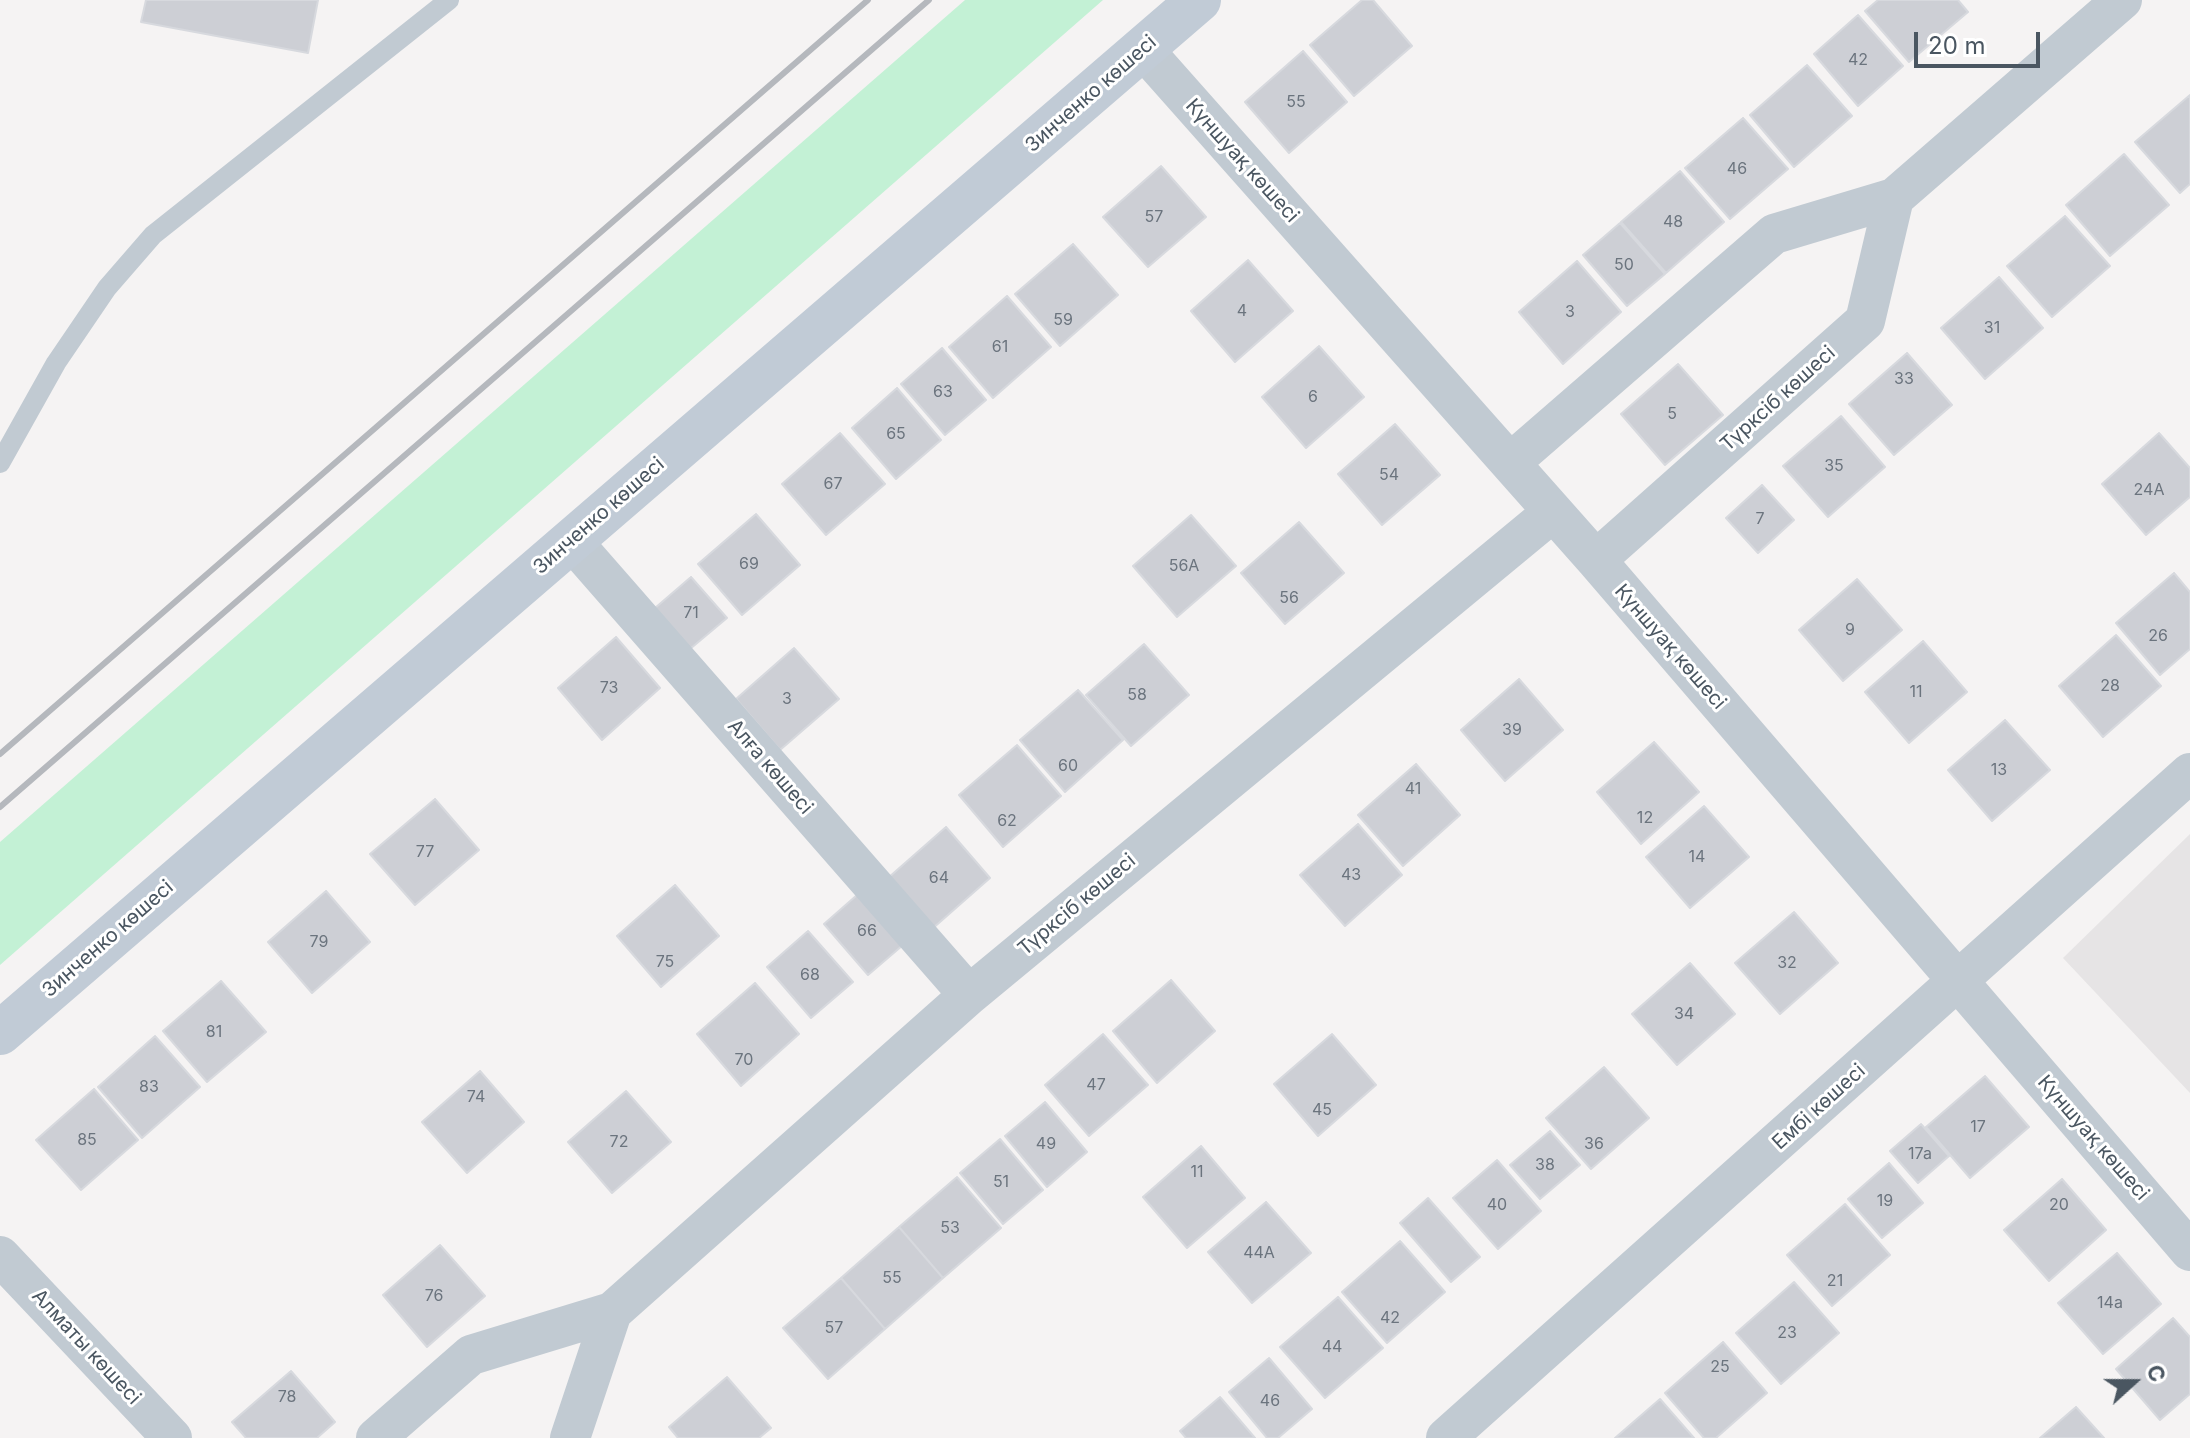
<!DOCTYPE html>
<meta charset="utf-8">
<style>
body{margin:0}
#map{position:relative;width:2190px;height:1438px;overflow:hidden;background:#f5f3f3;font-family:Inter,sans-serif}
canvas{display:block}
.north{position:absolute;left:2094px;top:1342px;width:80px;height:80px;-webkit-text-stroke:6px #fff;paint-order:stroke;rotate:69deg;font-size:22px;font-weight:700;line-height:32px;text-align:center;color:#4a5661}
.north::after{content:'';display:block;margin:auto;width:28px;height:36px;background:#4a5661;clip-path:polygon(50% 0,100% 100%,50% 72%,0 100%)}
.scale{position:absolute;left:1914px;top:32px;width:126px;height:36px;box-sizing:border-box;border:4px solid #4a5661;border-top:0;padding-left:10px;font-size:24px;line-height:28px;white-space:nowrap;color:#4a5661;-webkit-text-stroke:6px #fff;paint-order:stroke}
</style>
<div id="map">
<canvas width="2190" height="1438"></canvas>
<div class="north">С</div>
<div class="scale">20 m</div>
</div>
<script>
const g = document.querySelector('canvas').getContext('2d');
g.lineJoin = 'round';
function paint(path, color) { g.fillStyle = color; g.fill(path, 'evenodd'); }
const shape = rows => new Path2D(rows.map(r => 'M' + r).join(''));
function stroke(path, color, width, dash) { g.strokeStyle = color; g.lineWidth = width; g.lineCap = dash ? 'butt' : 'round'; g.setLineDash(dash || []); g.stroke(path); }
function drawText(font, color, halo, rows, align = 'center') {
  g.font = font + ' Inter,sans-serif'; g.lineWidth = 6; g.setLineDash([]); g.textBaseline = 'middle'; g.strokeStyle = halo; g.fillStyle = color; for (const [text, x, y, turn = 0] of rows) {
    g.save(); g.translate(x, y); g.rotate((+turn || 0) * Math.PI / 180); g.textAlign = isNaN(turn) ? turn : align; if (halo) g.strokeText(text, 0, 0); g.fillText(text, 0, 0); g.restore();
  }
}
paint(shape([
 [2190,834,2190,1093,2063,958]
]), '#e6e4e5');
paint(shape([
 [965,0,1103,0,0,965,0,842]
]), '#c3f1d5');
const building = shape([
 [146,0,318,0,308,53,141,22,146,0],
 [1362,0,1373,0,1412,46,1354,96,1310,45,1362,0],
 [1878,0,1958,0,1968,12,1909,62,1865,11,1878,0],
 [1858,15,1903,66,1858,106,1814,54,1858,15],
 [1303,51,1347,102,1289,153,1245,102,1303,51],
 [1807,65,1852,116,1794,167,1750,115,1807,65],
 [2190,95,2190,184,2180,193,2135,142,2190,95],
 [1743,118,1788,169,1730,219,1685,168,1743,118],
 [2124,154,2169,205,2110,256,2066,205,2124,154],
 [1161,166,1206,217,1148,267,1103,217,1161,166],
 [1680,171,1724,222,1666,273,1621,222,1680,171],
 [2065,216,2110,266,2052,317,2007,266,2065,216],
 [1620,223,1665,274,1627,306,1583,255,1620,223],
 [1073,244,1118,295,1060,346,1015,294,1073,244],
 [1248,260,1293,311,1235,362,1191,311,1248,260],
 [1577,261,1621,312,1563,364,1519,312,1577,261],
 [1999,277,2043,328,1985,379,1941,328,1999,277],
 [1007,296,1051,347,993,398,949,347,1007,296],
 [1319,346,1364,397,1306,448,1262,397,1319,346],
 [942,348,986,400,945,435,901,384,942,348],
 [1907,353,1952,405,1894,455,1849,404,1907,353],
 [1678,364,1723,415,1665,465,1621,414,1678,364],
 [897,388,941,440,896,479,852,428,897,388],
 [1841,416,1885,467,1828,517,1783,466,1841,416],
 [1395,424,1440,475,1382,525,1338,474,1395,424],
 [840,433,885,484,826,535,782,484,840,433],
 [2159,433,2190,468,2190,497,2146,535,2102,484,2159,433],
 [1762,485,1794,520,1758,553,1726,518,1762,485],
 [756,514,800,565,742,615,698,564,756,514],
 [1191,515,1236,566,1177,617,1133,566,1191,515],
 [1299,522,1344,573,1285,624,1241,573,1299,522],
 [2174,573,2190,592,2190,649,2160,675,2116,623,2174,573],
 [691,577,727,618,690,649,655,608,691,577],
 [1857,579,1902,630,1843,681,1799,630,1857,579],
 [2116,635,2161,686,2103,737,2059,686,2116,635],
 [616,637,660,688,602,740,558,688,616,637],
 [1923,641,1967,692,1909,743,1865,692,1923,641],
 [1144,644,1189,695,1131,746,1086,695,1144,644],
 [794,648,839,699,780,750,736,699,794,648],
 [1519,679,1563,730,1505,781,1461,730,1519,679],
 [1078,690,1123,740,1065,792,1020,740,1078,690],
 [2005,720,2050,770,1992,821,1948,770,2005,720],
 [1654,742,1699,792,1641,844,1597,792,1654,742],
 [1017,745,1061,796,1003,847,959,795,1017,745],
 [1416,764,1460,815,1403,866,1358,815,1416,764],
 [435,799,479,850,415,905,370,854,435,799],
 [1704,806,1749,857,1690,908,1646,857,1704,806],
 [1358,824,1402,875,1345,926,1300,875,1358,824],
 [946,827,990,878,932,929,888,878,946,827],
 [675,885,719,936,661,987,617,936,675,885],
 [865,888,910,939,868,975,824,924,865,888],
 [326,891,370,942,312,993,268,942,326,891],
 [1794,912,1838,963,1780,1014,1735,963,1794,912],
 [808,931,853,982,811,1018,767,967,808,931],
 [1690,963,1735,1014,1677,1065,1632,1014,1690,963],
 [1171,980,1215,1031,1157,1083,1113,1031,1171,980],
 [221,981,266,1032,207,1082,163,1031,221,981],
 [755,983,799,1034,741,1086,697,1034,755,983],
 [1103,1034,1148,1085,1089,1136,1045,1085,1103,1034],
 [1332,1034,1376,1085,1318,1136,1274,1084,1332,1034],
 [155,1036,200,1087,142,1138,98,1087,155,1036],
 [1604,1067,1649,1118,1591,1169,1546,1118,1604,1067],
 [480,1071,524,1122,467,1173,422,1122,480,1071],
 [1985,1076,2029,1127,1970,1178,1926,1127,1985,1076],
 [94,1089,138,1140,81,1190,36,1140,94,1089],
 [626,1091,671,1142,612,1193,568,1142,626,1091],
 [1045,1102,1087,1152,1047,1187,1005,1136,1045,1102],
 [1921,1124,1949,1156,1918,1183,1890,1151,1921,1124],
 [1550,1131,1580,1165,1540,1199,1510,1165,1550,1131],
 [1000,1139,1043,1190,1003,1224,960,1173,1000,1139],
 [1201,1146,1245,1198,1187,1248,1143,1197,1201,1146],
 [1497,1160,1541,1211,1498,1249,1453,1198,1497,1160],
 [1889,1163,1923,1203,1882,1238,1848,1199,1889,1163],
 [957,1177,1001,1228,943,1278,899,1227,957,1177],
 [2062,1179,2106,1230,2049,1281,2004,1230,2062,1179],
 [1428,1198,1480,1257,1451,1282,1400,1223,1428,1198],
 [1266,1202,1311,1253,1252,1303,1208,1252,1266,1202],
 [1845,1204,1890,1255,1832,1306,1787,1255,1845,1204],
 [899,1227,943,1278,885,1329,841,1278,899,1227],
 [1400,1241,1445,1292,1387,1343,1342,1292,1400,1241],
 [440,1245,485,1296,427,1347,383,1295,440,1245],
 [2117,1253,2161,1304,2103,1354,2058,1303,2117,1253],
 [841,1278,885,1329,828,1379,783,1328,841,1278],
 [1794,1282,1839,1333,1781,1384,1736,1333,1794,1282],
 [1338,1297,1383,1348,1325,1398,1280,1347,1338,1297],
 [2173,1318,2190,1337,2190,1394,2160,1420,2116,1369,2173,1318],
 [1723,1342,1767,1393,1716,1438,1704,1438,1665,1393,1723,1342],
 [1269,1358,1312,1409,1278,1438,1267,1438,1229,1392,1269,1358],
 [291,1371,335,1422,317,1438,246,1438,232,1422,291,1371],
 [727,1377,771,1428,759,1438,678,1438,669,1427,727,1377],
 [1220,1397,1255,1438,1186,1438,1180,1431,1220,1397],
 [1660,1399,1694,1438,1615,1438,1660,1399],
 [2076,1407,2104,1438,2040,1438,2076,1407]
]);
paint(building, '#cdcfd5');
stroke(building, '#d7d9de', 2);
stroke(shape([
 [0,463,56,363,107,288,153,235,449,0]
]), '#c1cad2', 20);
stroke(shape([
 [1143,49,1596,560,2190,1251],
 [1510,463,1774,234,1894,198,2122,0],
 [571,540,969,995],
 [1596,560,1865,321,1894,198],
 [0,1256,172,1438],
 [376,1438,471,1355,612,1312,969,995,1553,512],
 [570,1438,612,1312],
 [1446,1438,2190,773]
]), '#c1cad2', 40);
stroke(shape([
 [0,1033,1199,0]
]), '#c1cbd6', 44);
stroke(shape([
 [0,754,868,0],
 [0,807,929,0]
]), '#b5b8bd', 6);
drawText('16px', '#6b747e', null, [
 ["42",1858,60],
 ["55",1296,102],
 ["46",1737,169],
 ["57",1154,217],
 ["48",1673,222],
 ["50",1624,265],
 ["4",1242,311],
 ["3",1570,312],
 ["59",1063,320],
 ["31",1992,328],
 ["61",1000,347],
 ["33",1904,379],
 ["63",943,392],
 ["6",1313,397],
 ["5",1672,414],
 ["65",896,434],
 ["35",1834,466],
 ["54",1389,475],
 ["67",833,484],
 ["24А",2149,490],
 ["7",1760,519],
 ["69",749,564],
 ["56А",1184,566],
 ["56",1289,598],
 ["71",691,613],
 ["9",1850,630],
 ["26",2158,636],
 ["28",2110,686],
 ["73",609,688],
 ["11",1916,692],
 ["58",1137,695],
 ["3",787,699],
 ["39",1512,730],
 ["60",1068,766],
 ["13",1999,770],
 ["41",1413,789],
 ["12",1645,818],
 ["62",1007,821],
 ["77",425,852],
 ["14",1697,857],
 ["43",1351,875],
 ["64",939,878],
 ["66",867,931],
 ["79",319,942],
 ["75",665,962],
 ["32",1787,963],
 ["68",810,975],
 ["34",1684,1014],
 ["81",214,1032],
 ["70",744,1060],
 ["47",1096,1085],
 ["83",149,1087],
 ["74",476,1097],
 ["45",1322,1110],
 ["17",1978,1127],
 ["85",87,1140],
 ["72",619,1142],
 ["49",1046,1144],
 ["36",1594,1144],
 ["17а",1920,1154],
 ["38",1545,1165],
 ["11",1197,1172],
 ["51",1001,1182],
 ["19",1885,1201],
 ["40",1497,1205],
 ["20",2059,1205],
 ["53",950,1228],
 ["44А",1259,1253],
 ["55",892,1278],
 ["21",1835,1281],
 ["76",434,1296],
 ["14а",2110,1303],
 ["42",1390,1318],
 ["57",834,1328],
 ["23",1787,1333],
 ["44",1332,1347],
 ["25",1720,1367],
 ["78",287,1397],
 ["46",1270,1401]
]);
drawText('20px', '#4a5661', '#fff', [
 ["Зинченко көшесі",1091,94,-41],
 ["Күншуақ көшесі",1242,161,48],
 ["Түрксіб көшесі",1778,399,-42],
 ["Зинченко көшесі",599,516,-41],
 ["Күншуақ көшесі",1670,647,49],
 ["Алға көшесі",770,767,49],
 ["Түрксіб көшесі",1077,905,-40],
 ["Зинченко көшесі",108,939,-41],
 ["Ембі көшесі",1819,1107,-42],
 ["Күншуақ көшесі",2093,1138,49],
 ["Алматы көшесі",86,1347,47]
]);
</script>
